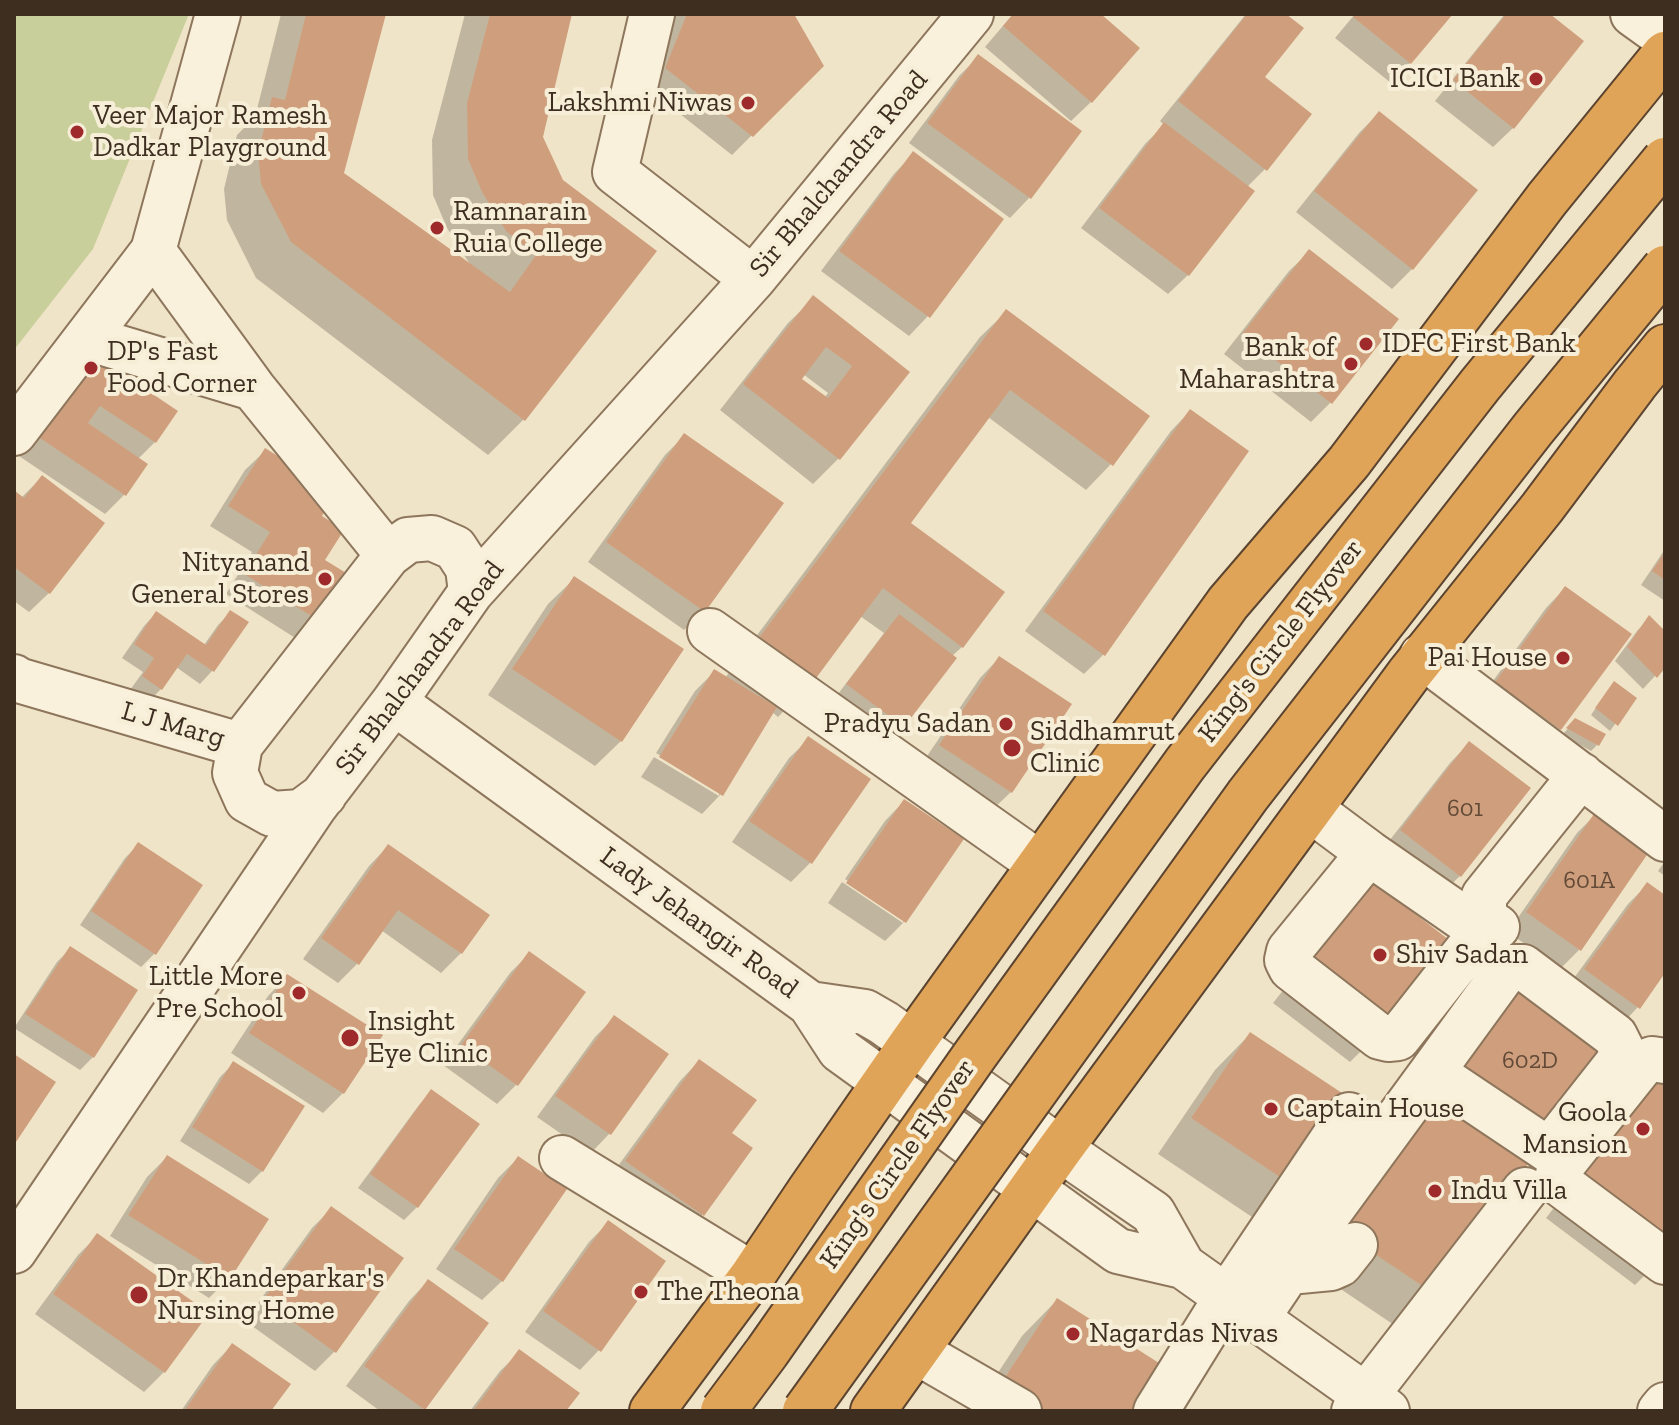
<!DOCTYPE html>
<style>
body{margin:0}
#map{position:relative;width:1679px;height:1425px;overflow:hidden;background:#f0e4c8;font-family:"Zilla Slab",serif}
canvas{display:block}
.frame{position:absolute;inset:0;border:16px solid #3d2e20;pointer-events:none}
</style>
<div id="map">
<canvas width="1679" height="1425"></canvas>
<div class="frame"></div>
</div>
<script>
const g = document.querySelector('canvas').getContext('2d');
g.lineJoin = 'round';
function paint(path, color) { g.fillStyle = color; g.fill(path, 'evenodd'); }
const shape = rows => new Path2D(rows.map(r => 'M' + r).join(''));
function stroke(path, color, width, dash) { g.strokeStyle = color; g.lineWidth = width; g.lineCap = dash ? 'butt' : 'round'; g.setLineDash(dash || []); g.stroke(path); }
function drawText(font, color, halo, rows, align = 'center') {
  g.font = font + ' "Zilla Slab",serif'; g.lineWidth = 8; g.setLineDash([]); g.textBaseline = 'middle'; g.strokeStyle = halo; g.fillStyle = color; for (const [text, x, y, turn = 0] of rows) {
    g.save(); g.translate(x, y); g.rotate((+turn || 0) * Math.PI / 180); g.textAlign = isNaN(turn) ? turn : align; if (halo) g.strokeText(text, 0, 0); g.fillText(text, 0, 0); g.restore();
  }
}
paint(shape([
 [14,14,189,14,93,249,14,350]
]), '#c9cf9b');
paint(shape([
 [281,14,384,14,342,174,471,266,447,228,433,195,432,140,465,14,570,14,540,137,562,181,654,252,523,420,488,455,256,278,227,220,224,189,237,135,255,117],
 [676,14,791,14,822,65,732,155,647,88],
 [1013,14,1098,14,1091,102,1071,121,985,47],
 [1246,14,1282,14,1262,77,1265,169,1247,187,1188,275,1168,294,1081,228,1145,144,1164,125,1160,121],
 [1355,14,1450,14,1410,63,1391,83,1335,38],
 [1505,14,1547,14,1513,128,1493,147,1435,101],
 [978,57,1079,131,1029,198,1010,218,909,143,959,76],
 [1379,113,1476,190,1412,269,1392,289,1296,212,1359,133],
 [913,154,928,316,909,336,821,271,894,174],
 [1309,252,1331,402,1311,422,1224,354,1289,271],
 [814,298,907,372,839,458,813,484,720,410,788,323],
 [803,374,828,393,824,398,799,379],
 [1006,312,1111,464,1086,490,988,417,909,523,962,647,952,656,954,658,902,726,890,739,835,698,884,633,860,616,803,691,778,717,772,712,721,794,702,814,641,777,654,757,719,796,719,791,656,753,695,691,714,672,725,678,980,337],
 [71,374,155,442,138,459,146,464,124,495,105,514,16,454],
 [1190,411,1246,451,1103,655,1084,674,1025,631,1171,431],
 [684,436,704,611,684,630,588,562,665,455],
 [265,451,319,517,322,560,348,576,300,641,226,594,252,552,210,526,245,470],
 [42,477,49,593,29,612,14,601,14,492,21,498],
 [1665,549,1665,601,1641,585],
 [574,579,621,741,595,766,488,695,548,604],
 [1565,588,1629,634,1560,729,1540,749,1477,703,1546,608],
 [231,612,212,671,200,684,176,667,161,689,148,702,130,690,143,672,122,658,144,626,156,613,204,645,218,625],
 [1649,618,1665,634,1665,665,1643,689,1615,661,1637,631],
 [999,658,1011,792,991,811,921,765,980,678],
 [1608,690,1634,698,1610,731,1591,715],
 [1575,721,1597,745,1591,751,1562,735],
 [809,739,811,862,791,882,732,842,789,758],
 [1469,743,1460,876,1440,895,1382,850,1450,763],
 [904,801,961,840,903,923,903,919,845,879,885,821],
 [1596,814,1580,949,1560,969,1508,932,1577,833],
 [138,845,200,886,154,954,141,967,80,925,125,858],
 [388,846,461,953,441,973,381,930,358,963,338,983,303,959,369,866],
 [1665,861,1665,876,1658,871],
 [842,882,903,923,885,941,828,903],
 [1374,885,1385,1027,1350,1062,1273,1003,1339,920],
 [1647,885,1665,897,1665,970,1638,1007,1619,1027,1566,989,1628,904],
 [70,949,93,1057,80,1070,14,1028,57,962],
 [529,954,517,1084,497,1104,443,1065,510,973],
 [287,976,380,1036,343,1093,323,1113,231,1053,268,996],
 [614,1018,666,1055,609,1134,590,1154,537,1117,595,1037],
 [1250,1034,1348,1099,1255,1219,1158,1154,1215,1070],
 [1610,1050,1400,1329,1302,1263],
 [699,1061,730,1134,702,1215,683,1234,607,1181,680,1081],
 [233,1064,262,1171,249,1184,180,1141,220,1077],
 [1663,1077,1665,1255,1635,1285,1546,1218,1628,1112],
 [431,1092,417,1207,404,1220,358,1188,419,1105],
 [167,1157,229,1278,209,1298,110,1236,147,1177],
 [518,1158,502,1281,482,1300,436,1269,498,1178],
 [332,1208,334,1352,315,1371,245,1321,312,1228],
 [609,1222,599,1350,580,1370,525,1332,589,1242],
 [97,1236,164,1372,144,1392,35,1314,78,1255],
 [428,1281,486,1324,421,1411,380,1411,346,1386,409,1301],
 [1057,1300,1141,1411,973,1411,1022,1336],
 [232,1345,269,1411,181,1411,213,1365],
 [520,1352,563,1411,470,1411,500,1371]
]), '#0003');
paint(shape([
 [306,14,386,14,344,173,510,292,536,255,506,231,482,192,468,159,467,103,490,14,572,14,543,137,563,180,657,251,525,421,291,242,261,184,258,153,272,97,285,100],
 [687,14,794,14,824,66,753,137,665,68],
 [1013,14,1101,14,1140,48,1092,103,1003,26],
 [1247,14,1286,14,1304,28,1265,77,1312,114,1267,171,1178,101],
 [1356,14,1453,14,1411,64,1353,17],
 [1506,14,1550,14,1584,41,1514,129,1453,80],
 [978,54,1082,131,1031,199,927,123],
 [1379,111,1478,190,1413,270,1314,191],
 [1164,122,1255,191,1189,276,1099,208],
 [913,151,1004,219,930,318,839,251],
 [1309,249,1399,319,1332,404,1242,334],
 [813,295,910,372,840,460,743,384],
 [826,347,852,366,828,398,802,379],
 [1006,309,1150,416,1113,466,1010,390,911,523,1005,592,963,648,883,588,805,693,749,651],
 [90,352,178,411,156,443,100,406,88,423,148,464,126,496,34,434],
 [1190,409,1249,451,1105,656,1043,611],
 [684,433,784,503,705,612,606,542],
 [265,448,337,493,322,516,344,530,325,560,351,576,321,622,244,574,270,532,228,506],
 [42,475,105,523,50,594,14,567,14,490,24,498],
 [1665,552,1665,580,1652,571],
 [574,576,684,649,622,742,512,669],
 [1565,586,1632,634,1561,730,1495,682],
 [230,610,249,622,214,672,187,654,162,690,142,676,154,658,134,644,156,611,206,645],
 [899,614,957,658,904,727,846,684],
 [1649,615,1665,631,1665,668,1657,678,1627,647],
 [999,656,1072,704,1012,793,939,745],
 [714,669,777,707,723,796,659,757],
 [1614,681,1637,698,1618,726,1595,708],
 [1575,718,1606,734,1599,746,1566,728],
 [808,736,871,779,812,864,749,821],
 [1469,741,1531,788,1461,877,1400,830],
 [904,799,964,839,906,923,846,883],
 [1596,811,1651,849,1581,951,1526,912],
 [138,842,203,885,156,955,91,911],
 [388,844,490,915,462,954,398,910,359,965,321,938],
 [1374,882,1453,943,1387,1029,1307,967],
 [1647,882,1665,895,1665,973,1640,1009,1584,969],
 [70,946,138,990,94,1058,25,1014],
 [529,951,586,992,518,1086,461,1045],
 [287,974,383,1035,344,1094,249,1033],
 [1515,980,1613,1049,1545,1143,1447,1073],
 [614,1015,669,1054,611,1135,555,1096],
 [1250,1032,1351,1099,1292,1185,1191,1118],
 [14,1054,56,1082,14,1145],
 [699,1059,757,1100,732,1133,753,1148,704,1216,625,1161],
 [233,1061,305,1106,263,1172,192,1127],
 [1663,1074,1665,1076,1665,1246,1580,1181],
 [1432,1086,1535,1154,1436,1295,1336,1228],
 [431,1089,480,1124,418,1208,370,1174],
 [167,1155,269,1219,230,1279,128,1215],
 [518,1156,567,1189,503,1282,454,1249],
 [331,1206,404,1258,336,1353,263,1300],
 [608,1220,666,1261,601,1352,543,1311],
 [97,1233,209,1313,165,1373,53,1294],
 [428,1279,489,1323,425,1410,364,1366],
 [1057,1298,1170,1370,1143,1411,1046,1411,1002,1382],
 [232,1343,291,1384,271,1411,184,1411],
 [519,1349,580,1393,566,1411,473,1411]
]), '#cf9f7d');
const minor = shape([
 [652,14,615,172,753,279],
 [1633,14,1665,37],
 [153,251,253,388,388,555],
 [87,338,253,388],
 [14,433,153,251,218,14],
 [710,631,1040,864],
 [1422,656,1665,839],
 [14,677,18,680,240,745],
 [394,702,810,1004,865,1012,884,1023,1060,1149,1153,1213,1183,1266,1387,1411],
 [324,795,301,812,272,814,247,800,235,773,240,745,388,555,408,540,432,538,455,548,468,568,471,592],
 [1310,809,1369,853,1470,923,1474,933,1472,944,1398,1038,1388,1039,1380,1037,1291,968,1287,960,1289,951,1369,853],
 [1497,927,1484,918,1484,896,1581,775],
 [810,1004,840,1050,1118,1251,1183,1266],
 [1665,1061,1652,1059,1644,1062,1562,1165,1558,1174,1559,1183,1665,1262],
 [562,1158,753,1275],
 [14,1251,314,807,394,702,471,592,753,279,971,14],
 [1289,1272,1331,1268,1340,1264,1355,1245],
 [1257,1318,1317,1229,1432,1072,1507,969,1511,967,1523,967,1615,1036,1621,1048,1620,1060,1550,1149,1547,1149,1432,1072],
 [917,1352,1019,1411],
 [1156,1411,1226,1298,1349,1115],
 [1354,1411,1525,1190],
 [1660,1411,1665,1405]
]);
const highway = shape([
 [652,1411,753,1275,810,1190,912,1043,1228,603,1349,462,1547,199,1665,54],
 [873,1411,1060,1149,1409,674,1542,508,1635,384,1665,347]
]);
stroke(minor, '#8d765c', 48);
stroke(highway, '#5b4430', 48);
stroke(minor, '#faf1dc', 44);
stroke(highway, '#e0a458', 44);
const highwayBridge = shape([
 [723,1411,767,1352,975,1055,1185,764,1480,385,1665,160],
 [805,1411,1248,795,1533,429,1665,268]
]);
stroke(highwayBridge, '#5b4430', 48, []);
stroke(highwayBridge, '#e0a458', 44);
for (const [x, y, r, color] of [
 [1536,79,8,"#9e2a2b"],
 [748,103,8,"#9e2a2b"],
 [77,132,8,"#9e2a2b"],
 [437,228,8,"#9e2a2b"],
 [1366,344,8,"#9e2a2b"],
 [1351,364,8,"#9e2a2b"],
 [91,368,8,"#9e2a2b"],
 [325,579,8,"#9e2a2b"],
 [1563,658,8,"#9e2a2b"],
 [1006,724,8,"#9e2a2b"],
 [1012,748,10,"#9e2a2b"],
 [1380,955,8,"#9e2a2b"],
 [299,993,8,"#9e2a2b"],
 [350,1038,10,"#9e2a2b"],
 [1271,1109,8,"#9e2a2b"],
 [1643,1129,8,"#9e2a2b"],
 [1435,1191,8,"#9e2a2b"],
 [641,1292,8,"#9e2a2b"],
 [139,1295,10,"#9e2a2b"],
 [1073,1334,8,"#9e2a2b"]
]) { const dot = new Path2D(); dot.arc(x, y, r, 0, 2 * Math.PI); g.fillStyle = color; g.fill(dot); stroke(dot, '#f7eed8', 3); }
drawText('24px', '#624a37', null, [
 ["601",1465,809],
 ["601A",1589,881],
 ["602D",1530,1061]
]);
drawText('28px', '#3d2e20', '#f7eed8', [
 ["ICICI Bank",1520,79,"right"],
 ["Lakshmi Niwas",732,103,"right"],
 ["Veer Major Ramesh",93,116],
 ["Dadkar Playground",93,148],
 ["Ramnarain",453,212],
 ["Ruia College",453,244],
 ["IDFC First Bank",1382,344],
 ["Bank of",1335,348,"right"],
 ["Maharashtra",1335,380,"right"],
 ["DP's Fast",107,352],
 ["Food Corner",107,384],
 ["Nityanand",309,563,"right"],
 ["General Stores",309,595,"right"],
 ["Pai House",1547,658,"right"],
 ["Pradyu Sadan",990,724,"right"],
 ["Siddhamrut",1030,732],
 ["Clinic",1030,764],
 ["Shiv Sadan",1396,955],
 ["Little More",283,977,"right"],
 ["Pre School",283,1009,"right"],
 ["Insight",368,1022],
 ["Eye Clinic",368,1054],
 ["Captain House",1287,1109],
 ["Goola",1627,1113,"right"],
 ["Mansion",1627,1145,"right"],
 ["Indu Villa",1451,1191],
 ["Dr Khandeparkar's",157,1279],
 ["Nursing Home",157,1311],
 ["The Theona",657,1292],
 ["Nagardas Nivas",1089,1334]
], 'left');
drawText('28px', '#3d2e20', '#f7eed8', [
 ["Sir Bhalchandra Road",839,174,-50],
 ["King's Circle Flyover",1281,641,-52],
 ["Sir Bhalchandra Road",420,668,-53],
 ["L J Marg",173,725,16],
 ["Lady Jehangir Road",699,923,36],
 ["King's Circle Flyover",898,1164,-55]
]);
</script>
